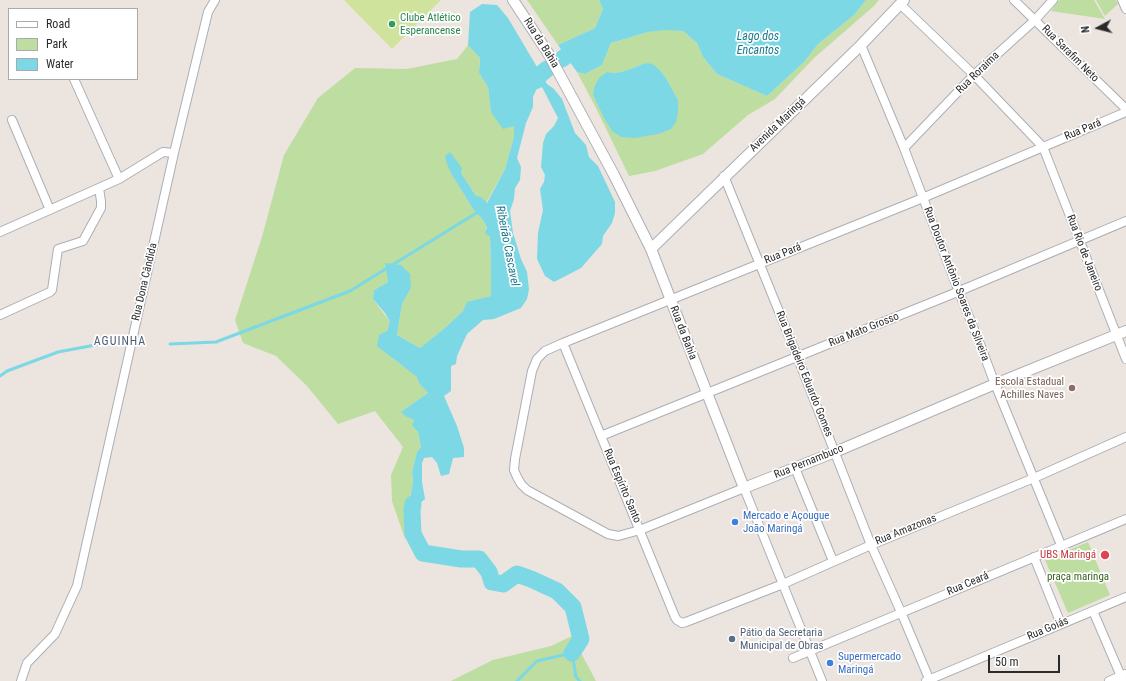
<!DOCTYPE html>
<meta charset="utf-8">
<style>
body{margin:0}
#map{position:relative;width:1126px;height:681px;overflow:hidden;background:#ece4df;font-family:"Roboto Condensed",sans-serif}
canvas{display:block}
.legend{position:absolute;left:8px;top:8px;width:130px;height:72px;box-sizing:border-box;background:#fff;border:1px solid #aaa;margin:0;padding:5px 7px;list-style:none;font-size:12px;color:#2b2b2b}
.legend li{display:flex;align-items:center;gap:8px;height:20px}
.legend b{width:20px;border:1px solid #aaa}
.north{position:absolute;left:1078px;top:8px;width:40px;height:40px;-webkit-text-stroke:3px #fff;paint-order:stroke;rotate:263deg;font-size:11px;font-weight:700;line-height:16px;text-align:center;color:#2b2b2b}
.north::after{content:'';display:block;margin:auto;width:14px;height:18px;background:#2b2b2b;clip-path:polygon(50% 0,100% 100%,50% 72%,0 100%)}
.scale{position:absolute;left:988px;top:655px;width:72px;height:18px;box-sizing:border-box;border:2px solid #2b2b2b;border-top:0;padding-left:5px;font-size:12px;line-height:14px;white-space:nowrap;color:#2b2b2b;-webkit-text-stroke:3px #fff;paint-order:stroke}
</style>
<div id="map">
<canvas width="1126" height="681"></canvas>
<ul class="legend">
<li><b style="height:5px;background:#fff"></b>Road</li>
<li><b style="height:11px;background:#bedda0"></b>Park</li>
<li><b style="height:11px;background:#7bd8e4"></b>Water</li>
</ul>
<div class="north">N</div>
<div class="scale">50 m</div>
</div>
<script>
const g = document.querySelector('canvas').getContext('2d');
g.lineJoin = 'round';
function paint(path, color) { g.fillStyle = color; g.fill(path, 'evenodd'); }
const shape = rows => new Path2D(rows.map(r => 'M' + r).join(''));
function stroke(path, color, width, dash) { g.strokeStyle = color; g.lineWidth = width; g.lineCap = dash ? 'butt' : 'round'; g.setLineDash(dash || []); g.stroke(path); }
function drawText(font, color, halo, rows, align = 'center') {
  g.font = font + ' "Roboto Condensed",sans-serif'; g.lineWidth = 3.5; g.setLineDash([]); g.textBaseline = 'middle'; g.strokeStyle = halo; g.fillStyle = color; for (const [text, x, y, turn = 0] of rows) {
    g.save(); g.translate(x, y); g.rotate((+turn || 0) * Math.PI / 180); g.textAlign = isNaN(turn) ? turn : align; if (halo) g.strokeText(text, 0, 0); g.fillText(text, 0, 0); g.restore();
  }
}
paint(shape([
 [527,0,599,0,603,9,595,28,558,45],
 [866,0,879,0,874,6,814,58,775,99,748,115,703,154,655,171,629,176,596,108,577,72,585,74,602,65,611,43,648,32,665,29,683,31,697,43,703,57,717,74,767,96,804,62,818,44,854,15],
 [646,63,659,69,666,78,678,100,612,131,593,95,607,72,616,73,625,71],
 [1059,0,1094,0,1105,19,1051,11],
 [1096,0,1116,0,1118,4,1105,16],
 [468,45,480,58,479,73,488,87,491,112,514,126,514,137,505,169,486,203,476,196,461,173,450,152,452,175,473,209,483,220,490,237,491,264,491,296,467,303,463,311,446,327,420,348,397,335,402,304,411,288,388,282,374,290,373,299,390,322,387,331,392,358,418,377,419,383,428,393,407,408,407,417,414,420,413,425,418,432,421,447,417,452,412,472,413,481,409,506,409,529,405,539,392,501,391,475,403,447,375,411,338,424,307,386,276,356,243,343,235,320,262,237,284,155,318,98,355,68,407,69,457,59],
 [1088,542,1110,595,1068,613,1045,560],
 [572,636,596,681,451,681,493,660,551,646]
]), '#bedda0');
paint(shape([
 [344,0,441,0,392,49]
]), '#d0e39d');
paint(shape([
 [599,0,866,0,854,15,818,44,804,62,767,96,717,74,703,57,697,43,683,31,665,30,648,32,611,43,602,65,585,74,577,72,558,45,595,28,603,9],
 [482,4,497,5,508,18,547,84,554,89,562,99,575,133,586,145,589,157,598,166,615,202,615,213,612,223,603,236,602,244,581,268,554,282,545,276,537,259,538,233,543,210,540,189,544,182,545,175,541,167,543,143,546,134,554,126,558,118,542,87,533,91,533,107,526,123,517,158,521,167,520,180,515,188,514,199,510,211,513,233,521,259,527,272,529,289,527,299,521,308,494,319,483,320,467,334,457,356,456,364,451,366,451,391,444,396,457,426,464,448,464,457,453,458,449,474,441,476,437,463,432,457,424,458,422,463,422,482,425,499,418,505,417,523,409,528,409,506,413,481,412,472,417,452,421,447,418,432,412,425,414,420,407,417,401,412,428,393,419,383,417,377,377,346,379,335,387,331,390,322,385,313,373,299,374,290,388,282,385,263,401,265,410,274,411,288,402,304,397,335,420,348,446,327,463,311,467,302,491,296,491,264,490,237,485,233,487,228,483,220,473,209,452,175,447,164,445,156,450,152,462,168,461,173,476,196,481,197,487,203,505,169,514,137,514,126,503,129,491,112,488,87,479,73,480,58,468,45,470,12],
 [646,63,652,64,659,69,666,78,678,100,678,113,676,122,671,129,658,134,635,138,621,137,612,131,604,118,593,95,595,85,600,77,607,72,616,73,625,71]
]), '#7bd8e4');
stroke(shape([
 [170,344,216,342,350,291,478,212],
 [0,376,7,371,58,352,122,340],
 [517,681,537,661,572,653,576,677,580,681]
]), '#7bd8e4', 3);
stroke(shape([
 [562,59,584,43],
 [527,90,529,84,547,69],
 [413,504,412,511,413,534,423,553,461,559,479,559,489,572,492,582,503,584,517,574,531,579,557,591,573,607,581,639,572,653]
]), '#7bd8e4', 17);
const minor = shape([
 [1014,0,1126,109],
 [1122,0,1126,9],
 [900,4,974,75,1043,147,1126,359],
 [861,45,904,148,959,292,980,344,993,379,1061,545],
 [74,79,119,179],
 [12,120,50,210],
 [904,148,974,75,1035,20,1053,0],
 [724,176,797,356,871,545,901,612,930,681],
 [0,232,119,179,163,152,174,153],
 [0,315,50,292,52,290,58,249,83,241,101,208,101,201,99,188],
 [563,343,675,617,677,620,682,623,686,622,783,584,871,545,1034,478,1126,437],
 [601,436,950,295,1126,221],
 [795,468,833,561],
 [1034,557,1061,624],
 [1093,611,1123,681],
 [793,658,1126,519],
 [21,681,27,663,55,634,77,586,174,153,208,12,215,0],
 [822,681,744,488,640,530,618,536,608,534,527,490,521,484,517,477,514,470,515,459,532,371,537,359,545,351,563,343,913,202,1126,112],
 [926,681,1126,597],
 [1109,681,1125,674]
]);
const tertiary = shape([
 [513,0,548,53,614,175,651,249,744,488,835,452,995,384,1126,331],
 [651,249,861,45,904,0]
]);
stroke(minor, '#abafb6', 10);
stroke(tertiary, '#abafb6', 12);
stroke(minor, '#fff', 8);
stroke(tertiary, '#fff', 10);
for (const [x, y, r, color] of [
 [392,24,4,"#2e9e5b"],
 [1072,388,4,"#8d6e63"],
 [735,522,4,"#3f7fe0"],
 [1105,555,5,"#e0444e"],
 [732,639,4,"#5c6f8a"],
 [830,663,4,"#3f7fe0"]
]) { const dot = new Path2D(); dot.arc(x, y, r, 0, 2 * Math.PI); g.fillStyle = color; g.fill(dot); stroke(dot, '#fff', 1.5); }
drawText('11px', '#27864d', '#fff', [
 ["Clube Atlético",400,18],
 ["Esperancense",400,31]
], 'left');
drawText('11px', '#2b2b2b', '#fff', [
 ["Rua da Bahia",541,43,58],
 ["Rua Sarafim Neto",1070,54,45],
 ["Rua Roraima",978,73,-44],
 ["Avenida Maringá",778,125,-44],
 ["Rua Pará",1083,130,-23],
 ["Rua Rio de Janeiro",1084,253,69],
 ["Rua Pará",783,254,-22],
 ["Rua Dona Cândida",145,282,-77],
 ["Rua Doutor Antônio Soares da Silveira",956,284,69],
 ["Rua Mato Grosso",864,330,-22],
 ["Rua da Bahia",683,333,69],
 ["Rua Brigadeiro Eduardo Gomes",804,374,68],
 ["Rua Pernambuco",809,462,-22],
 ["Rua Espírito Santo",622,486,67],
 ["Rua Amazonas",906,530,-22],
 ["Rua Ceará",968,584,-23],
 ["Rua Goiás",1048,629,-23]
]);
drawText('11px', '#785e54', '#fff', [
 ["Escola Estadual",1064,382],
 ["Achilles Naves",1064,395]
], 'right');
drawText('11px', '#366cbe', '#fff', [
 ["Mercado e Açougue",743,516],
 ["João Maringá",743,529],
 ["Supermercado",838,657],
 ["Maringá",838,670]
], 'left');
drawText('11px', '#be3a42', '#fff', [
 ["UBS Maringá",1096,555]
], 'right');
drawText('11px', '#396221', '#fff', [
 ["praça maringa",1078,577]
]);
drawText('11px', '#4e5e75', '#fff', [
 ["Pátio da Secretaria",740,633],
 ["Municipal de Obras",740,646]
], 'left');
drawText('italic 12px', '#1a7a90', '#fff', [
 ["Lago dos",758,37],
 ["Encantos",758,51],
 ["Ribeirão Cascavel",507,246,79]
]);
g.letterSpacing = '1px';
drawText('12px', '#4f5d78', '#fff', [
 ["AGUINHA",120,342]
]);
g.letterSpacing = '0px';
</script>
